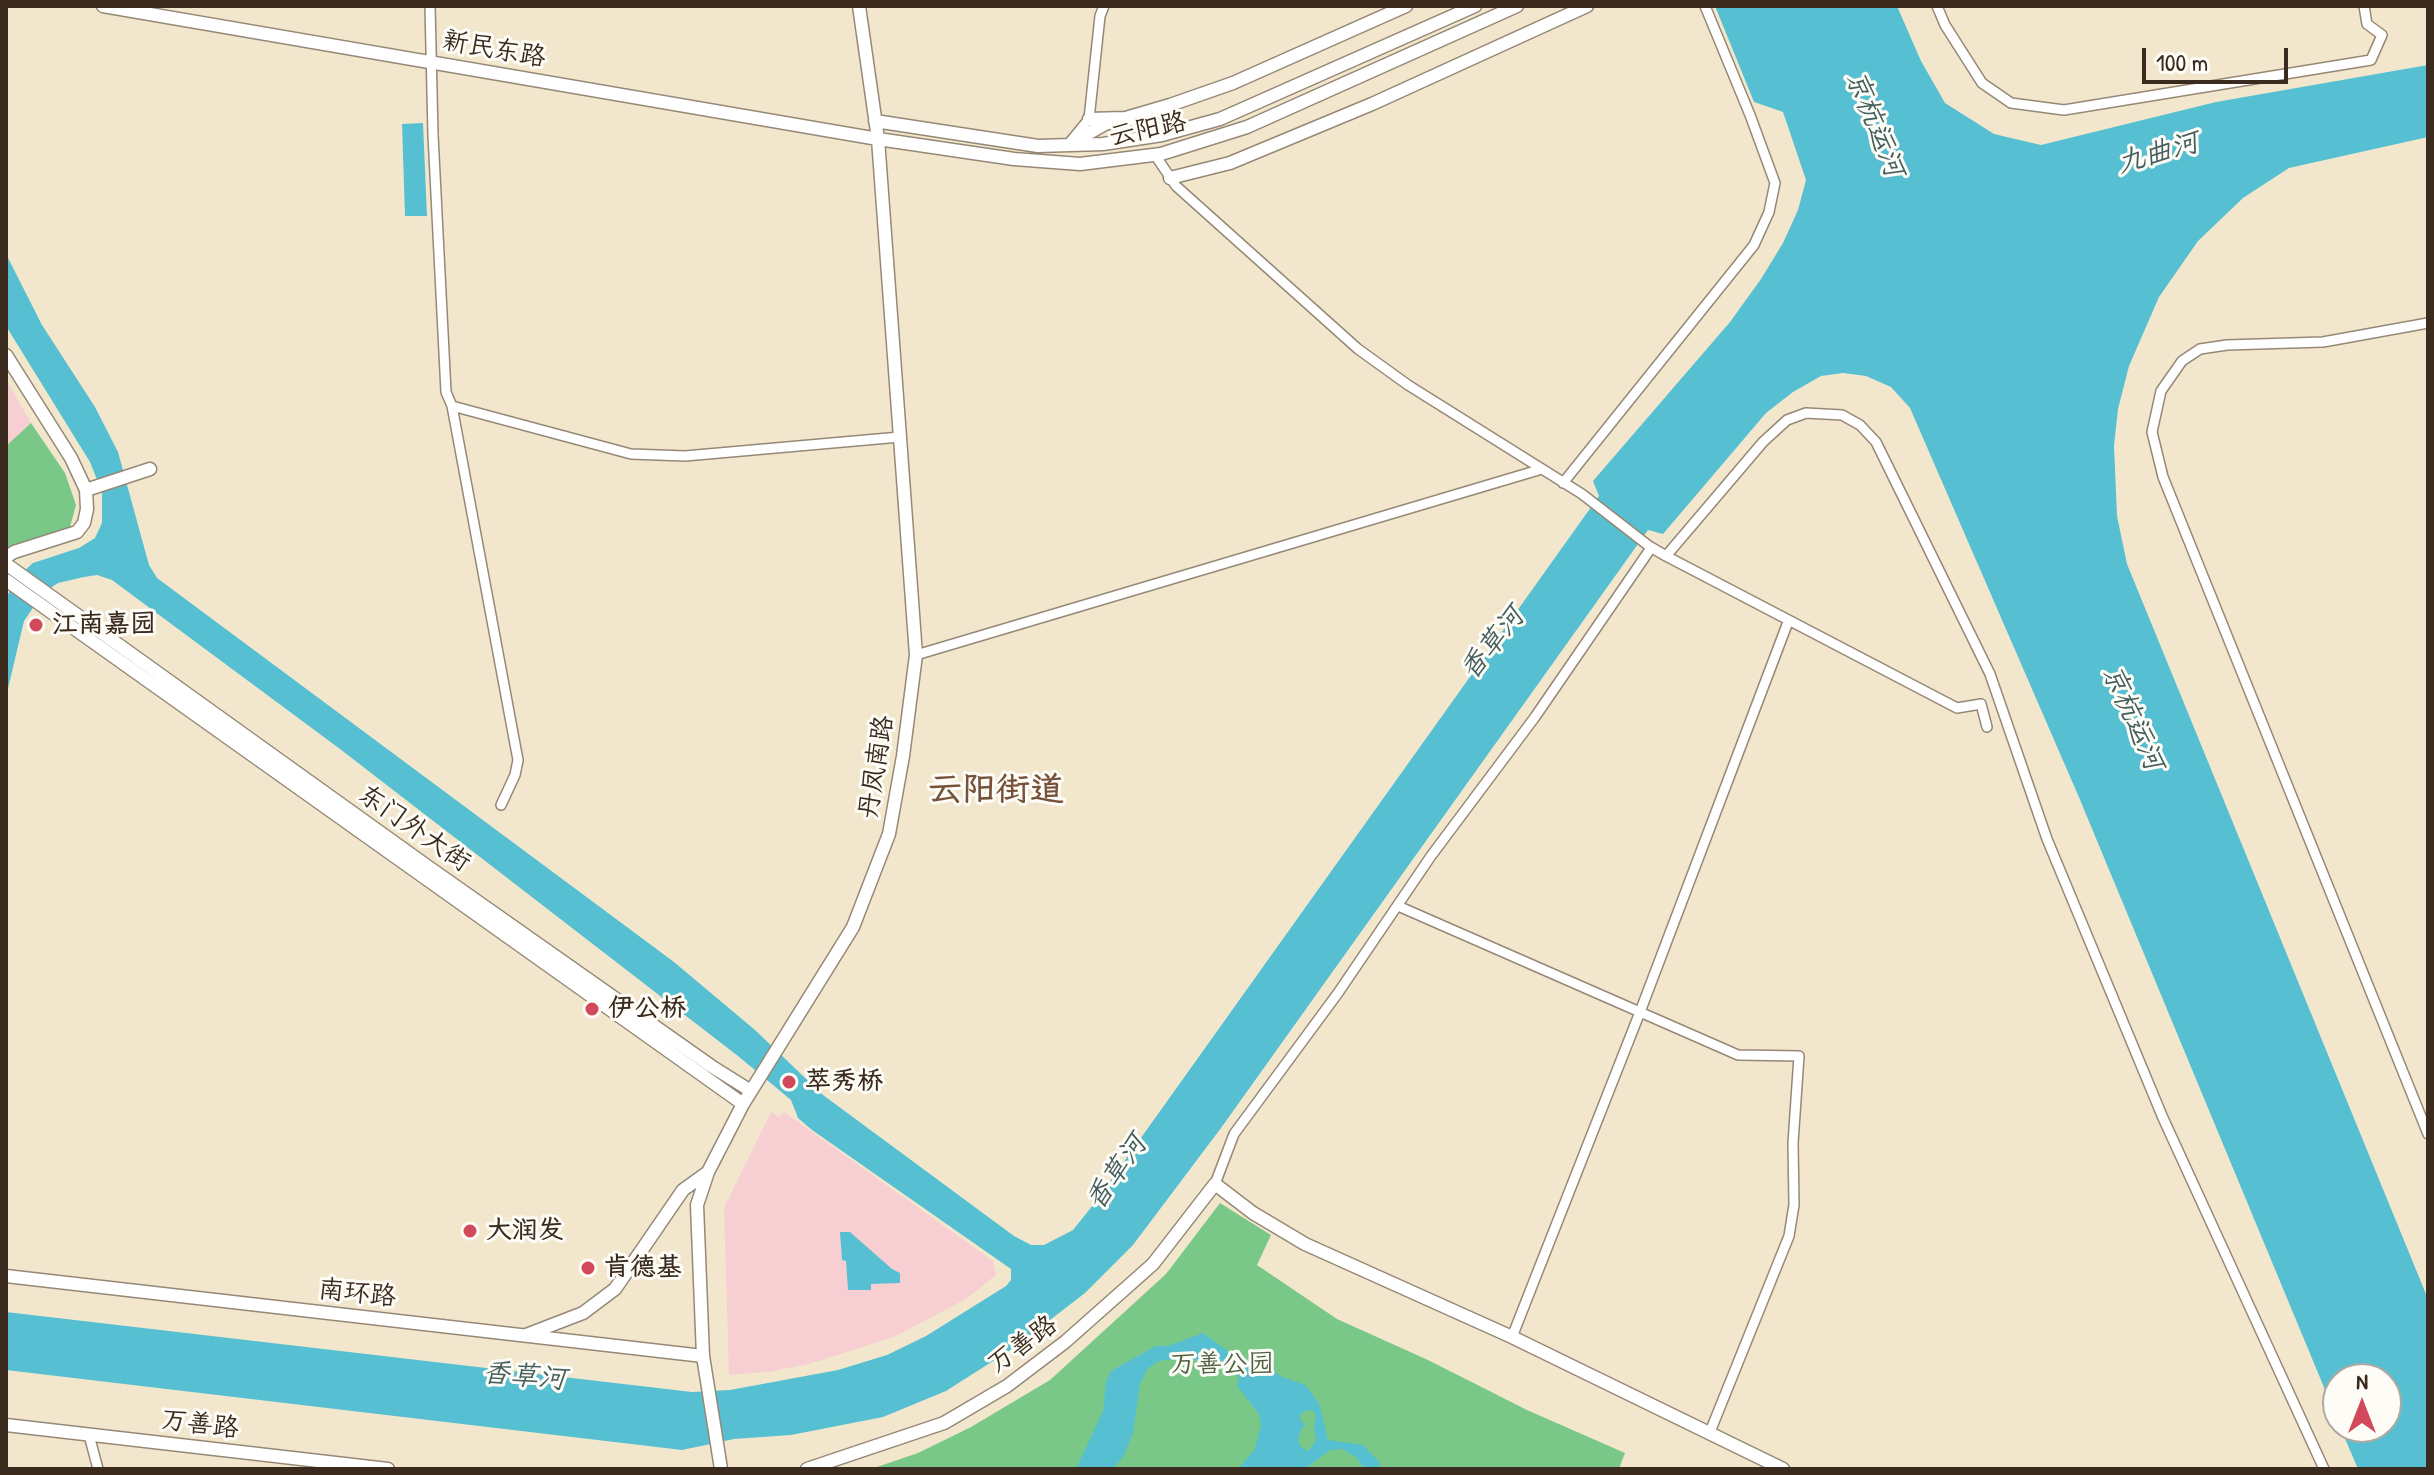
<!DOCTYPE html>
<meta charset="utf-8">
<style>
body{margin:0}
#map{position:relative;width:2434px;height:1475px;overflow:hidden;background:#f2e7cd;font-family:"Patrick Hand",sans-serif}
canvas{display:block}
.frame{position:absolute;inset:0;border:8px solid #3b2a1e;pointer-events:none}
.north{position:absolute;left:2322px;top:1363px;width:80px;height:80px;box-sizing:border-box;background:#fdfcf7;border:2px solid #afa8a0;border-radius:50%;rotate:0deg;font-size:22px;font-weight:700;line-height:32px;text-align:center;color:#3b2a1e}
.north::after{content:'';display:block;margin:auto;width:28px;height:36px;background:#d1495b;clip-path:polygon(50% 0,100% 100%,50% 72%,0 100%)}
.scale{position:absolute;left:2142px;top:48px;width:146px;height:36px;box-sizing:border-box;border:4px solid #3b2a1e;border-top:0;padding-left:10px;font-size:24px;line-height:28px;white-space:nowrap;color:#3b2a1e;-webkit-text-stroke:6px #fdfcf7;paint-order:stroke}
</style>
<div id="map">
<canvas width="2434" height="1475"></canvas>
<div class="frame"></div>
<div class="north">N</div>
<div class="scale">100 m</div>
</div>
<script>
const g = document.querySelector('canvas').getContext('2d');
g.lineJoin = 'round';
function paint(path, color) { g.fillStyle = color; g.fill(path, 'evenodd'); }
const shape = rows => new Path2D(rows.map(r => 'M' + r).join(''));
function stroke(path, color, width, dash) { g.strokeStyle = color; g.lineWidth = width; g.lineCap = dash ? 'butt' : 'round'; g.setLineDash(dash || []); g.stroke(path); }
function drawText(font, color, halo, rows, align = 'center') {
  g.font = font + ' "Patrick Hand","LXGW WenKai TC",sans-serif'; g.lineWidth = 6; g.setLineDash([]); g.textBaseline = 'middle'; g.strokeStyle = halo; g.fillStyle = color; for (const [text, x, y, turn = 0] of rows) {
    g.save(); g.translate(x, y); g.rotate((+turn || 0) * Math.PI / 180); g.textAlign = isNaN(turn) ? turn : align; if (halo) g.strokeText(text, 0, 0); g.fillText(text, 0, 0); g.restore();
  }
}
paint(shape([
 [6,379,31,423,6,446],
 [771,1112,779,1117,784,1112,993,1261,996,1275,966,1299,894,1337,809,1364,768,1372,729,1375,724,1208]
]), '#f7cfd3');
paint(shape([
 [31,423,65,473,76,505,70,527,6,549,6,446],
 [1220,1203,1271,1235,1257,1265,1337,1319,1428,1360,1527,1410,1625,1453,1619,1469,871,1469,918,1453,971,1427,1050,1380,1166,1274]
]), '#7ac888');
paint(shape([
 [1715,6,1897,6,1921,61,1945,103,1994,134,2041,145,2216,102,2428,65,2428,137,2289,168,2243,198,2198,241,2159,297,2129,366,2118,409,2114,446,2117,516,2127,564,2428,1299,2428,1469,2358,1469,2340,1427,2386,1427,2386,1379,2338,1379,2338,1421,2078,795,1910,408,1891,387,1866,376,1843,373,1821,376,1793,392,1766,413,1663,534,1648,530,1221,1128,1133,1245,1085,1293,1015,1347,946,1391,883,1417,791,1435,734,1439,682,1450,6,1370,6,1312,692,1392,730,1390,838,1370,887,1355,926,1336,1006,1286,1011,1280,1011,1269,812,1130,798,1118,791,1100,738,1056,340,749,112,580,97,575,84,577,58,583,43,593,24,621,6,697,6,599,16,578,33,563,79,548,95,538,102,523,102,492,90,462,6,326,6,254,42,325,95,407,118,452,149,565,157,578,674,962,755,1030,823,1095,1014,1236,1031,1245,1044,1245,1073,1230,1093,1205,1599,496,1593,481,1730,322,1761,279,1783,243,1798,210,1806,180,1783,112,1754,102],
 [423,123,427,216,405,216,402,124],
 [840,1232,850,1232,892,1269,900,1273,900,1283,871,1284,871,1290,848,1290,846,1261,842,1260],
 [1203,1333,1236,1357,1269,1367,1280,1376,1305,1385,1319,1403,1328,1440,1363,1445,1380,1463,1379,1469,1364,1469,1357,1458,1343,1449,1330,1450,1305,1469,1238,1469,1255,1449,1261,1426,1259,1414,1237,1386,1239,1378,1231,1365,1198,1360,1175,1359,1159,1361,1148,1368,1140,1384,1133,1433,1124,1455,1113,1469,1076,1469,1103,1411,1106,1382,1111,1371,1156,1346,1168,1346],
 [1306,1410,1314,1411,1316,1415,1314,1427,1316,1441,1308,1451,1301,1447,1298,1440,1301,1429,1306,1424,1301,1422,1300,1415]
]), '#56c0d2');
const street = shape([
 [430,6,433,135,446,392,452,406,631,454,685,456,900,437],
 [1937,6,1945,25,1982,83,2011,103,2064,110,2371,60,2382,35,2367,24,2364,6],
 [1070,142,1089,119,1100,16,1104,6],
 [1155,155,1176,186,1358,349,1408,385,1582,494,1649,546,1666,556,1957,708,1981,704,1987,727],
 [2428,323,2323,342,2227,345,2200,349,2182,361,2161,391,2152,432,2163,477,2428,1134],
 [452,406,518,760,515,775,501,805],
 [1563,483,1754,245,1769,212,1775,183,1750,115,1705,6],
 [1666,556,1763,442,1787,420,1806,413,1842,415,1860,425,1876,442,1990,674,2047,839,2163,1118,2324,1469],
 [916,655,1542,469],
 [1398,906,1738,1055,1799,1056,1793,1143,1794,1205,1789,1236,1710,1432],
 [1215,1184,1234,1134,1338,993,1431,856,1535,717,1651,548],
 [1512,1337,1640,1012,1788,622],
 [89,1435,98,1469]
]);
const secondary = shape([
 [103,6,878,139,1014,159,1080,164,1161,154,1247,127,1517,6],
 [1089,119,1125,118,1177,129],
 [875,121,1038,146,1103,144,1162,135,1220,119,1475,6],
 [1073,142,1105,124,1170,105,1233,83,1406,6],
 [1170,178,1230,163,1372,104,1587,6],
 [6,355,71,458,86,490],
 [6,557,14,552,77,532,84,523,87,509,86,490,150,469],
 [6,564,427,866,711,1066,751,1091],
 [6,580,743,1104],
 [6,1276,703,1356],
 [526,1335,583,1313,615,1289,683,1190,708,1172],
 [6,1425,388,1469],
 [721,1469,703,1356,697,1205,708,1172,743,1104,853,927,889,834,903,756,916,655,878,139,859,6],
 [807,1469,944,1423,1007,1386,1065,1342,1153,1264,1215,1184,1253,1213,1305,1244,1512,1337,1783,1469]
]);
stroke(street, '#968876', 12);
stroke(secondary, '#968876', 15);
stroke(street, '#fff', 9);
stroke(secondary, '#fff', 12);
for (const [x, y, r, color] of [
 [36,625,8,"#d1495b"],
 [592,1009,8,"#d1495b"],
 [789,1082,8,"#d1495b"],
 [470,1231,8,"#d1495b"],
 [588,1268,8,"#d1495b"]
]) { const dot = new Path2D(); dot.arc(x, y, r, 0, 2 * Math.PI); g.fillStyle = color; g.fill(dot); stroke(dot, '#fdfcf7', 3); }
drawText('26px', '#3b2a1e', '#fdfcf7', [
 ["新民东路",494,50,10],
 ["云阳路",1148,130,-12],
 ["丹凤南路",877,767,-81],
 ["东门外大街",414,829,35],
 ["南环路",357,1294,6],
 ["万善路",1023,1345,-36],
 ["万善路",200,1425,7]
]);
drawText('bold 26px', '#3b2a1e', '#fdfcf7', [
 ["江南嘉园",52,625],
 ["伊公桥",608,1009],
 ["萃秀桥",805,1082],
 ["大润发",486,1231],
 ["肯德基",604,1268]
], 'left');
drawText('26px', '#516143', '#fdfcf7', [
 ["万善公园",1222,1365]
]);
drawText('italic 28px', '#445e5d', '#fdfcf7', [
 ["京杭运河",1874,124,68],
 ["九曲河",2158,154,-16],
 ["香草河",1493,644,-51],
 ["京杭运河",2132,718,66],
 ["香草河",1117,1173,-55],
 ["香草河",524,1377,5]
]);
drawText('bold 34px', '#77523b', '#fdfcf7', [
 ["云阳街道",996,791]
]);
</script>
